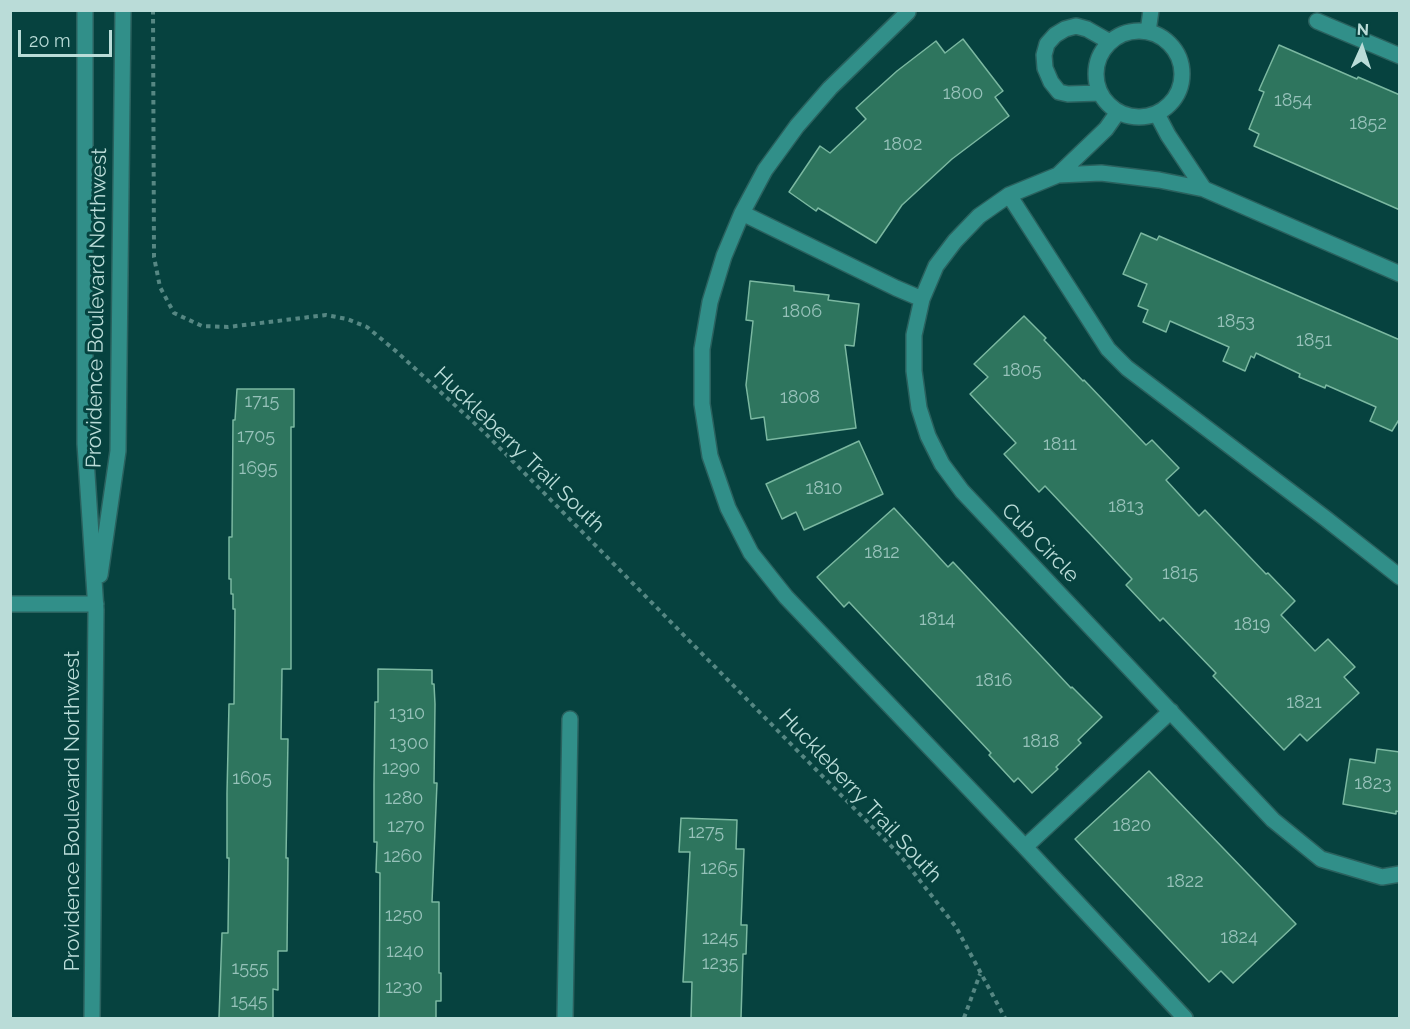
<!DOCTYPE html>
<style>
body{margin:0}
#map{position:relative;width:1410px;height:1029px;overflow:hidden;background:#06423f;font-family:Raleway,sans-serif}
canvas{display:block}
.frame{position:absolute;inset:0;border:12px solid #badcd8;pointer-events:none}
.north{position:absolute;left:1332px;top:18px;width:60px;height:60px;-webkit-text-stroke:4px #06423f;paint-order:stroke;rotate:3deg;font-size:16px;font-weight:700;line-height:24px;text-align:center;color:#badcd8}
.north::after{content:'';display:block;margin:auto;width:21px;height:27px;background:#badcd8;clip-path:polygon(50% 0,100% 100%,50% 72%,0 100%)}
.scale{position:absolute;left:18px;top:30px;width:94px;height:27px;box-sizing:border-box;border:3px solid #badcd8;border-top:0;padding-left:8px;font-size:18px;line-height:21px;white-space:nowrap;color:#badcd8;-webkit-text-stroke:4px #06423f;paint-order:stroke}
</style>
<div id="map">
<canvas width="1410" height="1029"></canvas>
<div class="frame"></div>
<div class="north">N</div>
<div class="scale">20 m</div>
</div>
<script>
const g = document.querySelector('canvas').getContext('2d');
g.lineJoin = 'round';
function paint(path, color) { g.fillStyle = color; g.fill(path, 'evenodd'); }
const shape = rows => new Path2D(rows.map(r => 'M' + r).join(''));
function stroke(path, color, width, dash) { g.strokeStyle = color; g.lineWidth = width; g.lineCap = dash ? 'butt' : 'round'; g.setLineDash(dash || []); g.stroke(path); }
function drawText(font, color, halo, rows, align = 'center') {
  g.font = font + ' Raleway,sans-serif'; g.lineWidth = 6; g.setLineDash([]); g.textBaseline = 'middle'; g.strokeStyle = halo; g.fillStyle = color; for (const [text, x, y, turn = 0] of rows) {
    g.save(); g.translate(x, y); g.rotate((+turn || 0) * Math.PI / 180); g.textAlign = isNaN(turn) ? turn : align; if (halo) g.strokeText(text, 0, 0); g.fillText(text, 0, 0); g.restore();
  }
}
const building = shape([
 [963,39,1003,91,995,97,1009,116,952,159,902,205,876,243,818,208,816,211,789,192,820,146,830,153,866,119,856,108,897,71,936,41,945,53,963,39],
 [1279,45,1357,79,1358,77,1400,95,1400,210,1254,146,1259,134,1249,129,1264,92,1259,90,1279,45],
 [1141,233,1157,240,1159,236,1400,340,1400,418,1392,431,1370,421,1376,407,1326,385,1325,388,1299,377,1300,374,1256,353,1254,358,1251,356,1245,371,1223,361,1229,347,1170,321,1166,332,1143,322,1148,310,1138,306,1147,284,1123,274,1141,233],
 [750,281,794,286,794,291,829,295,828,300,859,304,854,346,845,345,856,428,767,440,764,417,751,419,746,385,753,321,746,320,750,281],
 [1024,316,1046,338,1044,340,1083,381,1084,380,1146,445,1152,440,1179,468,1166,480,1199,516,1205,510,1266,574,1268,573,1295,601,1281,615,1315,651,1328,639,1355,667,1344,677,1359,693,1307,741,1300,734,1284,750,1213,676,1216,673,1163,618,1160,621,1126,585,1132,579,1094,538,1045,486,1039,492,1004,454,1016,443,970,394,988,377,974,364,1024,316],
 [237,389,294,389,294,427,291,427,291,669,282,669,281,739,288,739,286,858,288,858,287,951,278,951,278,990,273,989,273,1018,219,1018,222,933,228,933,229,858,227,858,227,793,229,704,234,704,235,609,233,609,233,594,231,594,231,579,229,579,229,537,232,537,233,420,235,420,237,389],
 [859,441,883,494,804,530,796,512,782,519,766,484,859,441],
 [894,508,948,567,953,562,1071,688,1072,687,1102,717,1078,740,1081,743,1056,767,1058,769,1032,793,1018,778,1014,782,989,755,991,753,849,602,844,607,817,577,894,508],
 [378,669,432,670,432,684,434,684,435,704,434,783,437,783,432,902,439,902,439,973,441,973,441,1001,436,1001,436,1018,379,1018,380,873,376,872,377,842,374,842,374,784,375,702,378,702,378,669],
 [1377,749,1400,752,1400,812,1396,811,1396,814,1343,804,1350,759,1375,763,1377,749],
 [1149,771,1296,924,1233,983,1221,971,1209,982,1075,839,1149,771],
 [681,818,737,820,736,849,744,849,741,925,747,925,746,954,743,954,741,1018,691,1018,692,982,683,982,690,852,679,852,681,818]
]);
paint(building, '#2e755e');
stroke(building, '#7bb8a1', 1.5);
const minor = shape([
 [85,10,85,444,96,610,92,1018],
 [908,12,830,88,797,126,765,170,742,213,724,256,710,302,702,349,702,404,710,456,728,508,751,553,786,597,1025,847,1185,1018],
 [1317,21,1400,56],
 '1096 74a43 43 0 1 1 86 0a43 43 0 1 1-86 0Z',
 [1148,32,1151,10],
 [1100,93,1068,94,1059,92,1051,82,1045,68,1044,55,1047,44,1055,35,1065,29,1076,26,1087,29,1110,42],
 [1118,112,1106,129,1058,175,1009,195,979,216,955,241,936,266,922,299,914,335,914,371,919,408,928,436,942,464,962,491,1273,820,1321,859,1382,877,1400,874],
 [1157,114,1168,135,1204,189,1400,274],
 [1058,175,1101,173,1159,180,1204,189],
 [1009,195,1108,349,1127,368,1325,518,1400,577],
 [742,213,896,288,922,299],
 [100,575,118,451,123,10],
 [10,604,96,604],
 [1025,847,1171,711],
 [565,1018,570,719]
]);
stroke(minor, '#2a615e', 18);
stroke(shape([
 [153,10,154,257,160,287,174,313,202,326,228,327,326,315,347,319,367,327,397,352,483,431,900,855,956,927,1005,1018],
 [964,1018,980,974]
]), '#568783', 4, [4.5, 4.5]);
stroke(minor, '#318f89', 15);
drawText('18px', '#97c2ba', null, [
 ["1800",963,94],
 ["1854",1293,101],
 ["1852",1368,124],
 ["1802",903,145],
 ["1806",802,312],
 ["1853",1236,322],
 ["1851",1314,341],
 ["1805",1022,371],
 ["1808",800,398],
 ["1715",262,402],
 ["1705",256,437],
 ["1811",1060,445],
 ["1695",258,469],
 ["1810",824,489],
 ["1813",1126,507],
 ["1812",882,553],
 ["1815",1180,574],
 ["1814",937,620],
 ["1819",1252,625],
 ["1816",994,681],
 ["1821",1304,703],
 ["1310",407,714],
 ["1818",1041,742],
 ["1300",409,744],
 ["1290",401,769],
 ["1605",252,779],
 ["1823",1373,784],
 ["1280",404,799],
 ["1820",1132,826],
 ["1270",406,827],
 ["1275",706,833],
 ["1260",403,857],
 ["1265",719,869],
 ["1822",1185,882],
 ["1250",404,916],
 ["1824",1239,938],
 ["1245",720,939],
 ["1240",405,952],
 ["1235",720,964],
 ["1555",250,969],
 ["1230",404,988],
 ["1545",249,1002]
]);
drawText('21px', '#badcd8', '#06423f', [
 ["Providence Boulevard Northwest",97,308,-89],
 ["Huckleberry Trail South",519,450,44],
 ["Cub Circle",1040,543,46],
 ["Huckleberry Trail South",860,796,47],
 ["Providence Boulevard Northwest",73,811,-90]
]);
</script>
